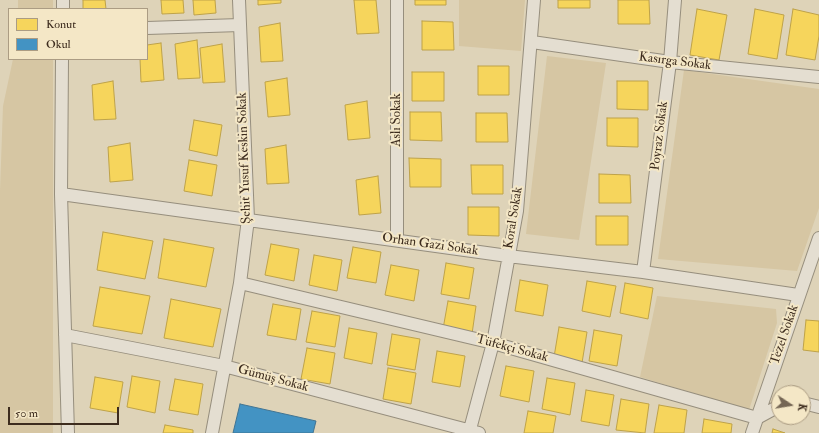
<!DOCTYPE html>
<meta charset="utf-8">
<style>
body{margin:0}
#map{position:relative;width:819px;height:433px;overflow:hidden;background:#ded3b8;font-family:"IM FELL Double Pica",serif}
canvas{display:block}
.legend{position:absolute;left:8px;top:8px;width:140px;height:52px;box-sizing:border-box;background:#f4e7c6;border:1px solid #ab9c83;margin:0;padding:5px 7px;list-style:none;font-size:12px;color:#3d2c1e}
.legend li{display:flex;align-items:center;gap:8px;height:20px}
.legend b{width:20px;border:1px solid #ab9c83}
.north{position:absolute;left:771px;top:385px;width:40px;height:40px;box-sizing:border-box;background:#f4e7c6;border:1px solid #ab9c83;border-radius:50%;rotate:102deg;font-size:11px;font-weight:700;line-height:16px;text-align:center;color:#3d2c1e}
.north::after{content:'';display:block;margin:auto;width:14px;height:18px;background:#756654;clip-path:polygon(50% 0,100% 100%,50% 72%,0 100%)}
.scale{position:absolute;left:8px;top:407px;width:111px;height:18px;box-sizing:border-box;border:2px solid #3d2c1e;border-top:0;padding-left:5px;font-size:12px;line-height:14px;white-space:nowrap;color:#3d2c1e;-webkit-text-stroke:3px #f4e7c6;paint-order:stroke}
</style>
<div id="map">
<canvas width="819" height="433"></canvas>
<ul class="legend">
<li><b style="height:11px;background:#f6d55c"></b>Konut</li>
<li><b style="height:11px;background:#4393c3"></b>Okul</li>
</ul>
<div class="north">K</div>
<div class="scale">50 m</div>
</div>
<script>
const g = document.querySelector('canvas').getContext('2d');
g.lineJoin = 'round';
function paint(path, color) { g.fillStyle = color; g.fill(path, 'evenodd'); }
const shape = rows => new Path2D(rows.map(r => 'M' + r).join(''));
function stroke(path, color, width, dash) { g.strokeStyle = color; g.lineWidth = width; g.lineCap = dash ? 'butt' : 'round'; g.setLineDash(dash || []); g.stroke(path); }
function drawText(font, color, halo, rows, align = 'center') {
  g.font = font + ' "IM FELL Double Pica",serif'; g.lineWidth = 4; g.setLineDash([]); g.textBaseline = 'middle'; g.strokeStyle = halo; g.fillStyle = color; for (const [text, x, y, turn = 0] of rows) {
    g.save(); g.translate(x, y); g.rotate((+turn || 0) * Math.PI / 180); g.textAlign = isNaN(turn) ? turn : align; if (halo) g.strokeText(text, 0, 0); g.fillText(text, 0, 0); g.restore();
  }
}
paint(shape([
 [18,0,53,0,53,9,18,9],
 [459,0,525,0,521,51,459,46],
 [547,56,606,63,579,240,526,234],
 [13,59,53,59,53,433,0,433,0,191,3,106],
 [684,70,819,89,819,208,797,271,658,259],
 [657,296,776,309,777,323,749,410,640,377]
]), '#d6c6a3');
const homes = shape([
 [83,0,105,0,106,9,83,9,83,0],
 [161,0,183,0,184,13,162,14,161,0],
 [193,0,215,0,216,13,194,15,193,0],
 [258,0,281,0,281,3,258,5,258,0],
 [354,0,376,0,379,33,357,34,354,0],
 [415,0,446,0,446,5,415,5,415,0],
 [558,0,590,0,590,8,558,8,558,0],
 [618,0,649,0,650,24,618,24,618,0],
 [697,9,727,15,719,60,690,55,697,9],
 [755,9,784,15,777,59,748,54,755,9],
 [793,9,819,15,819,36,815,60,786,55,793,9],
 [422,21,453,22,454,50,422,50,422,21],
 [280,23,283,61,261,62,259,27,280,23],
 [197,40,200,78,178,79,175,44,197,40],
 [161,43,164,80,141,82,140,59,147,59,147,45,161,43],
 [222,44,225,82,203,83,200,48,222,44],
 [478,66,509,66,509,95,478,95,478,66],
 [412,72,444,72,444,101,412,101,412,72],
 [287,78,290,115,268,117,265,82,287,78],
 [113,81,116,119,94,120,92,85,113,81],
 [617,81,648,81,648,110,617,109,617,81],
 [367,101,370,138,348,140,345,105,367,101],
 [410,112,441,112,442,141,410,140,410,112],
 [476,113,507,113,508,142,476,142,476,113],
 [607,118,638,118,638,147,607,146,607,118],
 [194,120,222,125,217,156,189,150,194,120],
 [130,143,133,180,110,182,108,147,130,143],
 [286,145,289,183,267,184,265,149,286,145],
 [409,158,441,159,441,187,410,187,409,158],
 [189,160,217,165,212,196,184,191,189,160],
 [471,165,503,165,503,194,472,194,471,165],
 [599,174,630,175,631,203,599,203,599,174],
 [378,176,381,213,359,215,356,180,378,176],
 [468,207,499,207,499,236,468,235,468,207],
 [596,216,628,216,628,245,596,245,596,216],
 [103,232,153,241,145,279,97,270,103,232],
 [164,239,214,248,206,287,158,278,164,239],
 [271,244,299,249,294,281,265,275,271,244],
 [353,247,381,252,376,283,347,278,353,247],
 [314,255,342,260,337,291,309,285,314,255],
 [446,263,474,268,469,299,441,294,446,263],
 [391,265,419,270,414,301,385,295,391,265],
 [520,280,548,285,543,316,515,311,520,280],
 [587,281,616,286,610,317,582,311,587,281],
 [625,283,653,288,648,319,620,313,625,283],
 [100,287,150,296,142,334,93,326,100,287],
 [171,299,221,309,213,347,164,338,171,299],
 [448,301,476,306,472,334,443,329,448,301],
 [273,304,301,309,296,340,267,335,273,304],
 [312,311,340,316,335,347,306,342,312,311],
 [806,320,819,321,819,352,803,350,806,320],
 [559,327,587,332,582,363,554,357,559,327],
 [349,328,377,333,372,364,344,358,349,328],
 [594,330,622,335,617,366,589,361,594,330],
 [392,334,420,339,415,370,387,365,392,334],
 [307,348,335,353,330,384,301,379,307,348],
 [437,351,465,356,460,387,432,382,437,351],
 [506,366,534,371,529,402,500,396,506,366],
 [388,368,416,373,411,404,383,399,388,368],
 [132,376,160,381,155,413,127,407,132,376],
 [95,377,123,382,118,413,90,408,95,377],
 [547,378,575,383,570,415,542,409,547,378],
 [175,379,203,384,198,415,169,410,175,379],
 [586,390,614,395,609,426,581,421,586,390],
 [621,399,649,404,645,433,616,430,621,399],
 [659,405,687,410,684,433,654,433,659,405],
 [528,411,556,416,553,433,524,433,528,411],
 [704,419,732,424,731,433,702,433,704,419],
 [165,425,193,430,193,433,163,433,165,425],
 [773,429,785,433,772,433,773,429]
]);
paint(homes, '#f6d55c');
stroke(homes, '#bea249', 1);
const schools = shape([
 [240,404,316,421,313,433,233,433,240,404]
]);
paint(schools, '#4393c3');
stroke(schools, '#417492', 1);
const street = shape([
 [63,9,63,0],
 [147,28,240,25],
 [532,42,670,62,819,77],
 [62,59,61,194,68,433],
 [61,194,508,256,643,272,798,295],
 [397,240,397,0],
 [643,272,670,62,675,0],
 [240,283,493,343,757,418,779,406],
 [65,335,224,366,479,433],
 [803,403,819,407],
 [212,433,240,283,248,219,239,0],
 [469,433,493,343,517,211,534,0],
 [752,433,819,238]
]);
stroke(street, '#968e7d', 14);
stroke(street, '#e4ded1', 12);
drawText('13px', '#3d2c1e', '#f4e7c6', [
 ["Kasırga Sokak",675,62,7],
 ["Aslı Sokak",397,120,-90],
 ["Poyraz Sokak",660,136,-83],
 ["Şehit Yusuf Keskin Sokak",245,158,-92],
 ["Koral Sokak",514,218,-81],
 ["Orhan Gazi Sokak",430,245,8],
 ["Tezel Sokak",785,335,-71],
 ["Tüfekçi Sokak",512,349,15],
 ["Gümüş Sokak",273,379,15]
]);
</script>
